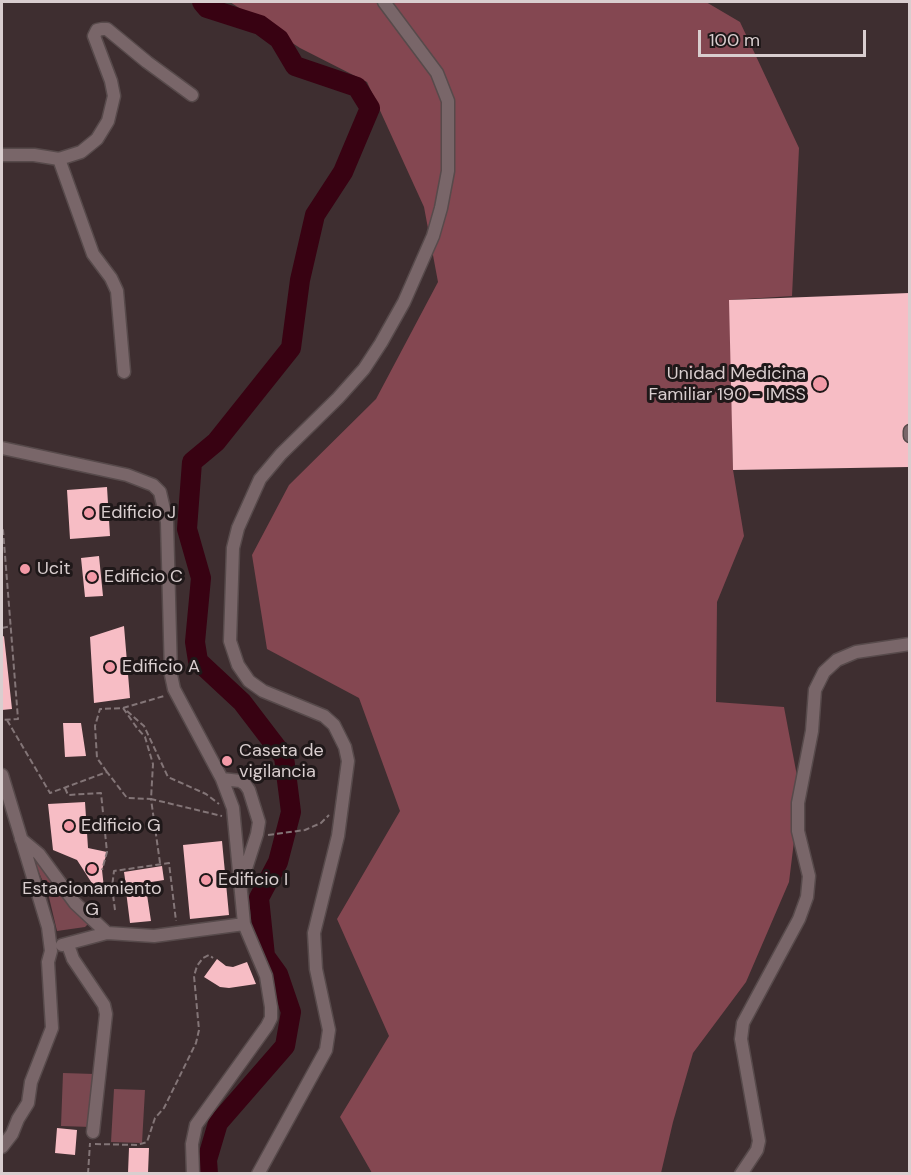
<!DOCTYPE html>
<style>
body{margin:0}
#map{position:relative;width:911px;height:1175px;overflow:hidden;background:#3e2e30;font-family:"DM Sans",sans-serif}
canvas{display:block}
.frame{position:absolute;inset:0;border:3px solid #d9cecf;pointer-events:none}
.scale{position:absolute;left:698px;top:30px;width:168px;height:27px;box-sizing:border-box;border:3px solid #d9cecf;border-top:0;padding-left:8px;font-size:18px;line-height:21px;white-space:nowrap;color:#d9cecf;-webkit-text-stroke:4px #1f1819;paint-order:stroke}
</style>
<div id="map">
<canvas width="911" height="1175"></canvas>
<div class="frame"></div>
<div class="scale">100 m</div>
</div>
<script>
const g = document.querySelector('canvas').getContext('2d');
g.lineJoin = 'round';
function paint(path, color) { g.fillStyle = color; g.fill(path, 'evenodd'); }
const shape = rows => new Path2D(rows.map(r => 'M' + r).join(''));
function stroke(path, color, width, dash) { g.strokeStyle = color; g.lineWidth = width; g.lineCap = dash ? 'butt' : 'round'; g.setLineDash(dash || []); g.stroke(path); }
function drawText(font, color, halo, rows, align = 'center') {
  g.font = font + ' "DM Sans",sans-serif'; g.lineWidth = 6; g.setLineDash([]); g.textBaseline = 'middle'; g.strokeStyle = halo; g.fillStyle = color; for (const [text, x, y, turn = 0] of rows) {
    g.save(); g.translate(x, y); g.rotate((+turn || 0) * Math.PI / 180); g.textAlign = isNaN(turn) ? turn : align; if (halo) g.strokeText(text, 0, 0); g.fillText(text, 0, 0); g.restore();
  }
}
paint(shape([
 [29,850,36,856,55,888,88,924,85,927,57,931,48,893],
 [63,1073,94,1074,91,1127,61,1126],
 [114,1089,145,1090,142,1143,111,1142]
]), '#7a4850');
paint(shape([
 [230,2,706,2,740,22,799,148,792,296,730,300,733,470,744,536,717,602,716,702,784,707,800,792,789,882,746,982,693,1053,673,1122,661,1173,372,1173,340,1117,389,1036,337,919,400,811,359,698,267,649,252,555,289,485,376,399,438,282,424,207,367,82,300,48]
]), '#844751');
stroke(shape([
 [202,2,207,8,260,25,279,39,295,66,357,87,370,108,343,172,315,215,300,280,291,348,216,442,192,462,187,529,201,578,195,642,198,661,242,702,284,757,291,812,278,862,259,898,265,956,278,974,291,1012,285,1046,218,1123,207,1160,208,1174]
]), '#380212', 20);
paint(shape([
 [909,293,909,467,733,470,729,300],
 [107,487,110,536,70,539,67,490],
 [99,556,103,596,85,597,81,558],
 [124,626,130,698,94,703,90,637],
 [4,636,12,709,2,710,2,637],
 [63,723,81,723,86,756,65,757],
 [85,802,88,848,107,852,102,870,104,888,97,891,77,860,53,850,48,804],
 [222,841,229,915,190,919,183,845],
 [162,866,164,880,126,886,124,872],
 [146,888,151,921,130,923,126,891],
 [217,959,226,966,233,967,247,962,256,984,229,988,220,987,204,977],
 [57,1128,77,1130,75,1155,55,1153],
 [129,1148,149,1148,148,1173,128,1173]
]), '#f7bdc5');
const minor = shape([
 [2,155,34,155,59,159,81,152,97,139,108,121,114,96,111,81,94,36,97,30,102,29,107,29,147,62,192,95],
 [59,159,93,254,111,278,117,291,124,372],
 [910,431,910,436],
 [2,448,127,475,153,485,160,492,167,522,171,675,174,689,222,779,233,808,244,924,266,976,271,1007,271,1018,267,1026,196,1125,192,1144,193,1174],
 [2,775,48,927,51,951,48,962,52,1028,31,1082,28,1103,18,1119,12,1134,2,1147],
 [222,779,240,781,245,784,249,790,259,822,257,834,242,881],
 [21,839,39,854,75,903,107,933],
 [62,945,107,933,154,936,244,924],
 [68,945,73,959,104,1005,106,1014,93,1132],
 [258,1174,326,1050,329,1030,316,969,314,933,338,836,348,761,345,747,334,725,324,716,263,691,249,681,238,665,230,641,233,548,238,528,260,479,281,454,338,398,364,369,381,343,404,302,433,236,441,208,448,171,448,101,437,73,384,2],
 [741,1174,757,1150,759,1141,741,1039,743,1023,799,919,807,897,809,876,798,831,798,803,812,731,815,690,824,672,837,660,856,652,910,644]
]);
stroke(minor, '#574a4b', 15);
stroke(shape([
 [2,530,3,530,18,719,2,720],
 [2,628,11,626],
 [123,708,137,728,145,737,153,764,151,799,222,816],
 [127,711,144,726,168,777,206,794,219,804],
 [7,720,50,793,107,772,127,798,151,799,160,863],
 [107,772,97,758,95,726,100,709,123,708,164,696],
 [65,788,68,795,101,793,107,852,102,870],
 [268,835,305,830,321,823,329,815],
 [115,910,112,887,114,871,169,863,176,921],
 [95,1144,137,1145,147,1142,155,1118,164,1108,196,1043,199,1030,194,976,197,966,203,958,209,955,213,958],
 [88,1174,90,1143]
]), '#837577', 2, [6, 3]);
stroke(minor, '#796669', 12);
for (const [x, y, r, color] of [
 [820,384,8,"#f39aa7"],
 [89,513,6,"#f39aa7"],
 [25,569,6,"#f39aa7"],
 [92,577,6,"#f39aa7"],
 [110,667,6,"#f39aa7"],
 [227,761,6,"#f39aa7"],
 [69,826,6,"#f39aa7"],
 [92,869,6,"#f39aa7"],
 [206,880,6,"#f39aa7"]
]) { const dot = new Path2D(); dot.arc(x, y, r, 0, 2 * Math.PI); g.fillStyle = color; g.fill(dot); stroke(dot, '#1f1819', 2); }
drawText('18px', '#d9cecf', '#1f1819', [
 ["Unidad Medicina",806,374,"right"],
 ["Familiar 190 - IMSS",806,395,"right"],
 ["Edificio J",101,513],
 ["Ucit",37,569],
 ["Edificio C",104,577],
 ["Edificio A",122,667],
 ["Caseta de",239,751],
 ["vigilancia",239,772],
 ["Edificio G",81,826],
 ["Edificio I",218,880],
 ["Estacionamiento",92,889,"center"],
 ["G",92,910,"center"]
], 'left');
</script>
